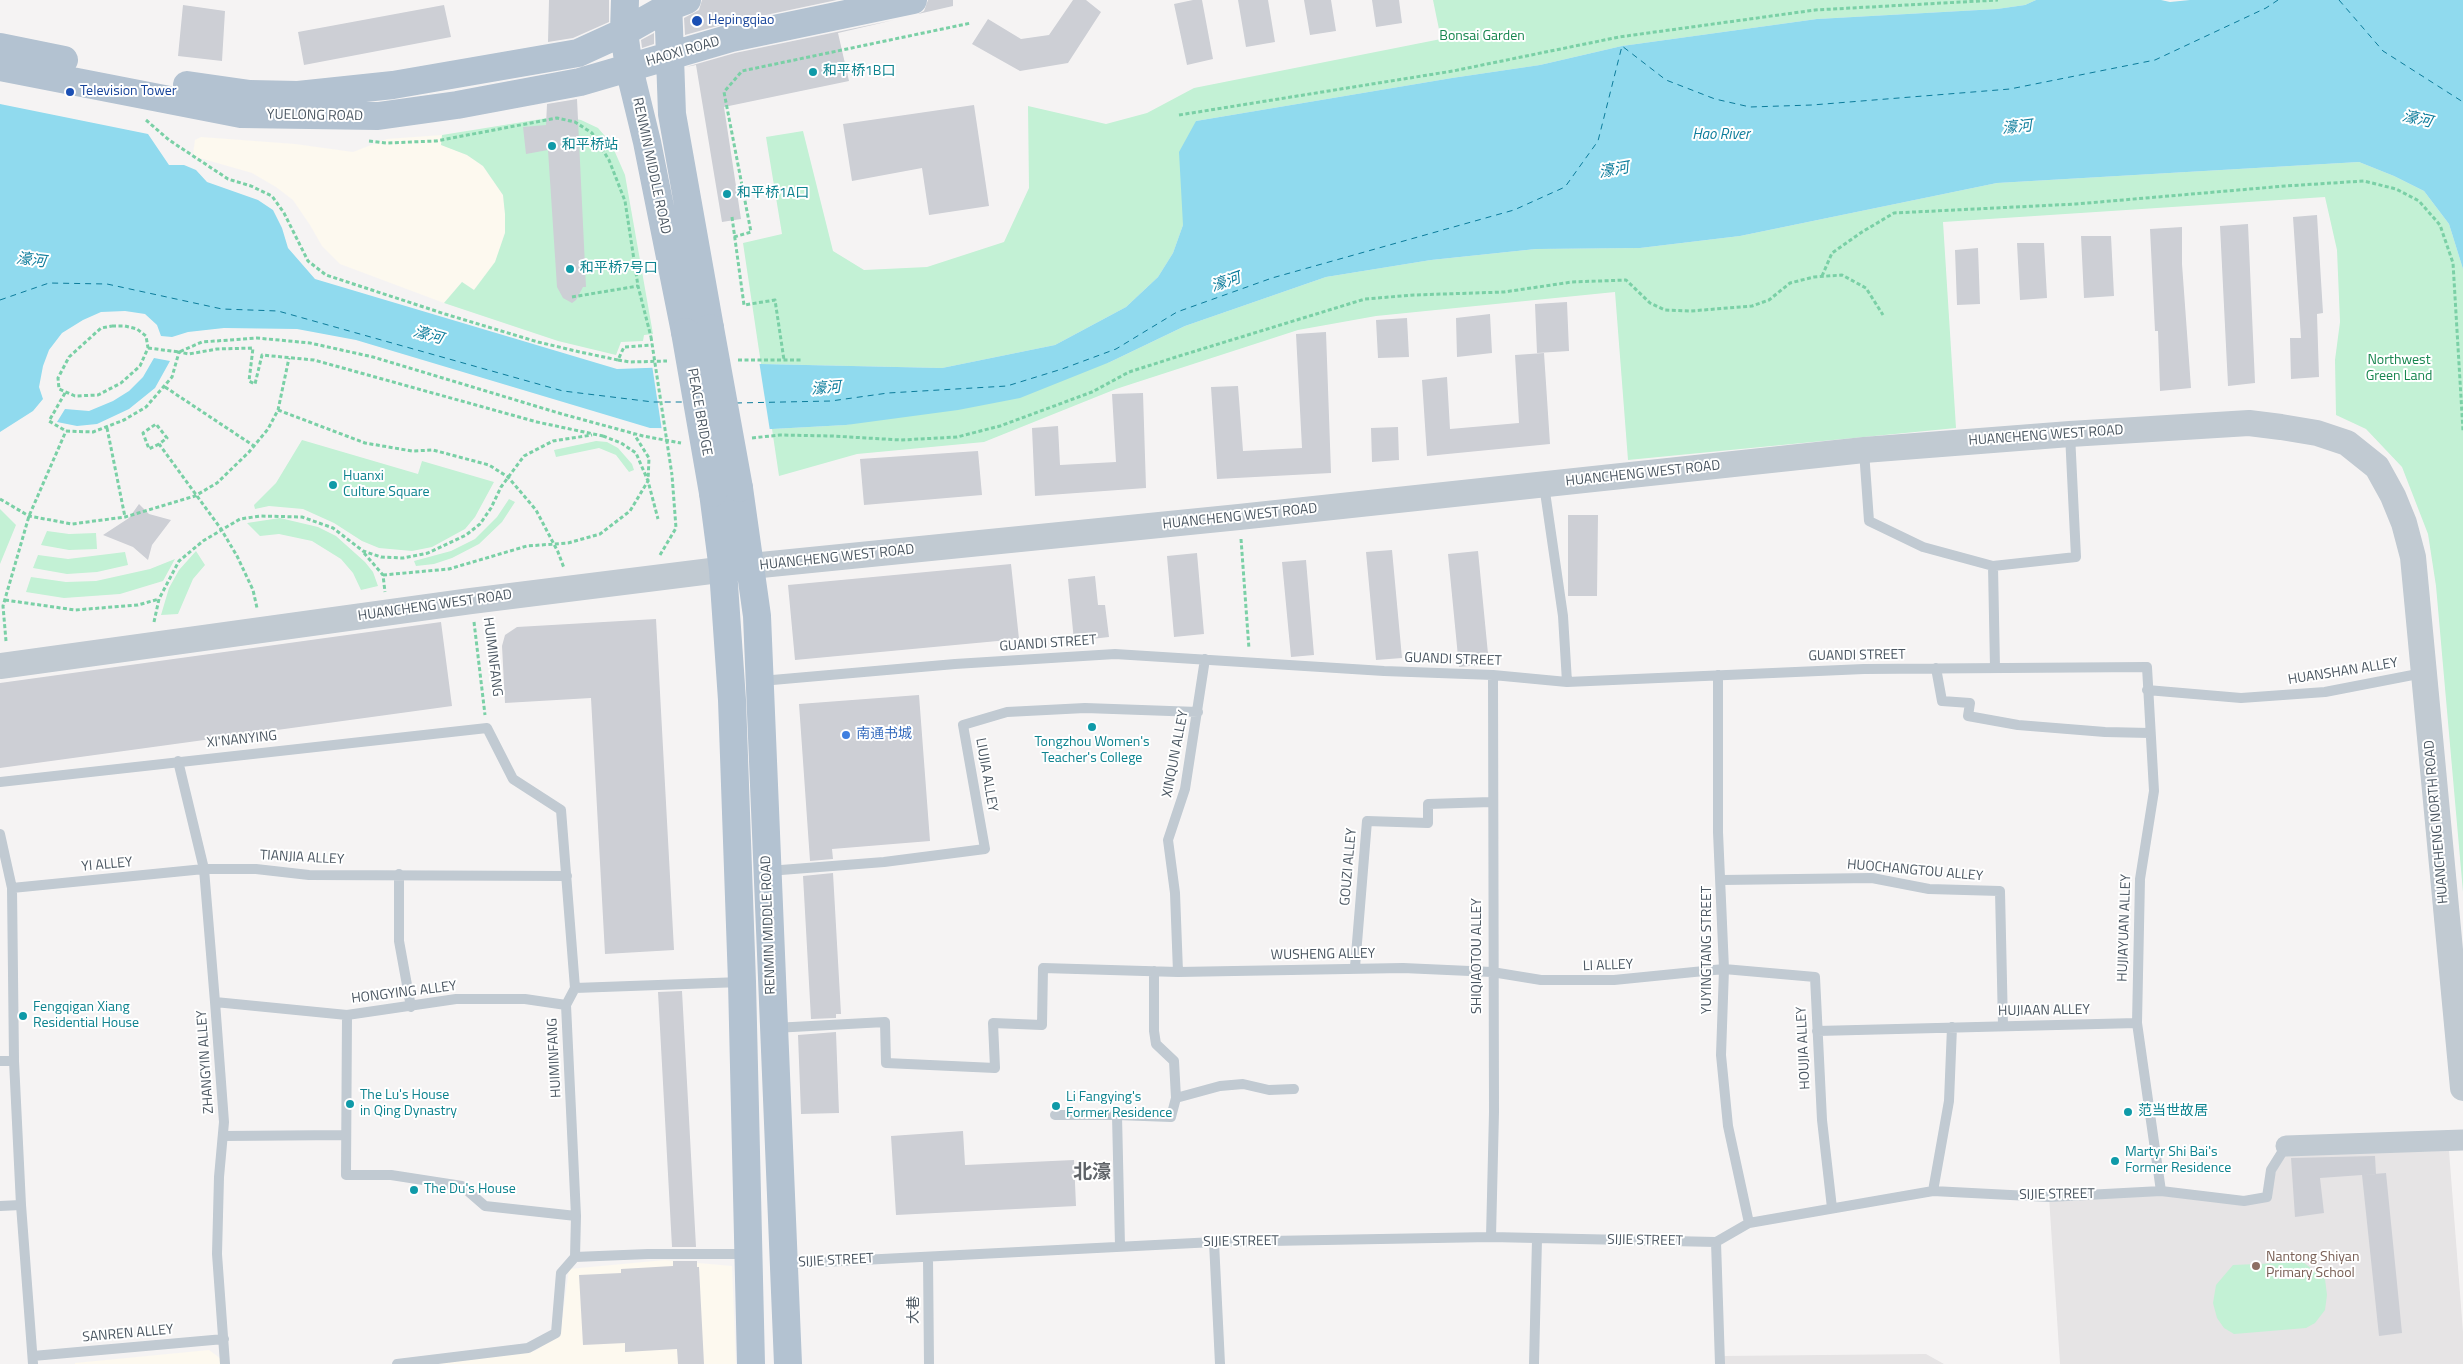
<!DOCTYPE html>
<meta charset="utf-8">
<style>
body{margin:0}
canvas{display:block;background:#f5f3f3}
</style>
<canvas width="2463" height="1364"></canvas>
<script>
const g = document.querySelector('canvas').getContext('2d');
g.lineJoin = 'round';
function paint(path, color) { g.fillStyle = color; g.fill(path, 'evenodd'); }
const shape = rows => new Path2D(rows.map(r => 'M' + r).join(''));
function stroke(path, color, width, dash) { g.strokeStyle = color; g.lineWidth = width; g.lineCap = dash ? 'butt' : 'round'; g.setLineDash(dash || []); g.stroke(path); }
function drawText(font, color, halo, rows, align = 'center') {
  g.font = font + ' "Titillium Web","Noto Sans SC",sans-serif'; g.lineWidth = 4; g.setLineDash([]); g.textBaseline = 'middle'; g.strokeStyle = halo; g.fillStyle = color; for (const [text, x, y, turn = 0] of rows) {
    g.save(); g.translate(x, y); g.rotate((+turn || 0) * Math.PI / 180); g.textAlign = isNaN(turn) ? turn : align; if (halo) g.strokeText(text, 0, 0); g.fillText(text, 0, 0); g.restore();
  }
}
paint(shape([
 [442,135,442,145,467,155,483,166,503,195,505,214,505,232,496,262,474,290,462,282,444,303,340,264,322,246,310,225,293,200,276,187,252,173,196,157,193,154,195,140,201,137,295,144,353,152,387,139],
 [665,1260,732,1266,736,1364,437,1364,535,1351,560,1334,569,1269],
 [209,1350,228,1364,75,1364,75,1363]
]), '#fdf9ef');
paint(shape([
 [2449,1151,2463,1332,2463,1364,2060,1364,2049,1197,2161,1191,2245,1201,2267,1197,2282,1154],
 [1926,1354,1944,1364,1720,1364,1721,1356]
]), '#e6e4e5');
paint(shape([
 [1433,0,2036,0,2025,5,1997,9,1817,19,1622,46,1540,65,1452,78,1196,121,1183,202,1183,225,1173,253,1158,277,1126,307,1055,345,942,368,761,364,743,243,782,234,766,137,803,131,833,251,864,270,927,267,1004,242,1029,188,1028,106,1106,124,1147,113,1194,88,1441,39],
 [560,116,581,120,598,128,611,143,625,175,653,334,644,335,643,341,621,342,616,355,558,341,444,303,462,282,474,290,495,262,505,233,505,214,503,195,483,166,467,155,441,145,442,135],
 [2359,162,2394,176,2424,191,2449,224,2463,269,2463,892,2436,586,2428,534,2402,467,2366,429,2336,415,2335,360,2340,322,2337,250,2325,197,1943,222,1956,428,1628,460,1615,292,1376,316,1298,330,1116,389,984,442,857,454,779,476,772,429,846,425,1110,362,1185,326,1326,277,1431,260,1536,249,1640,248,1740,236,1997,183],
 [302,440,418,474,422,461,494,482,475,517,465,529,432,547,412,551,379,548,362,541,334,523,303,509,269,506,255,509,254,505,276,483],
 [596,441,607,442,618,448,632,464,634,470,629,472,616,455,599,448,556,457,554,450],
 [509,499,515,502,502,522,479,544,452,558,434,564,416,566,414,561,451,551,475,539,497,517],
 [0,509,16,525,0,564],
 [280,518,318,527,336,536,365,562,373,572,378,586,361,590,353,573,341,559,312,541,279,534,260,536,247,523],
 [47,531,69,534,96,533,97,549,69,550,41,545],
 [196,551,205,565,193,579,178,614,161,615,169,588,179,570],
 [125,552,128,565,97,572,67,574,33,568,38,555,68,559],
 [175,559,163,581,120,594,64,598,26,592,31,577,66,582,96,581,150,569],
 [2303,1262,2325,1279,2327,1295,2325,1310,2315,1323,2306,1328,2234,1334,2224,1328,2217,1318,2213,1303,2216,1285,2233,1265]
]), '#c3f1d5');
paint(shape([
 [2036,0,2161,0,2170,2,2190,0,2463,0,2463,269,2449,224,2424,191,2394,176,2359,162,1997,183,1740,236,1640,248,1536,249,1431,260,1326,277,1185,326,1110,362,1020,398,958,410,846,425,772,429,650,428,356,340,297,329,224,328,188,332,172,337,161,336,157,325,145,314,125,311,101,312,83,320,62,333,49,350,43,366,39,387,43,399,33,411,0,432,0,104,148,134,169,165,184,165,196,170,207,182,258,200,273,210,282,228,288,248,315,279,617,369,761,364,942,368,1055,345,1126,307,1158,277,1173,253,1183,225,1179,152,1196,121,1452,78,1540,65,1622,46,1817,19,1997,9,2025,5],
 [154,358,170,361,155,388,129,409,97,424,77,426,57,422,65,409,89,411,113,401,129,391,143,377]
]), '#90daee');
paint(shape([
 [759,361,770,431,662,431,652,365]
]), '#f5f3f3');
stroke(shape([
 [2339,0,2383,51,2463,102],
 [0,300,49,283,107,284,222,309,278,311,563,391,653,402,684,402],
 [736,403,831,401,888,393,1007,386,1062,369,1116,349,1177,312,1272,278,1514,210,1565,187,1598,141,1622,46,1666,80,1715,99,1750,107,1812,105,2010,89,2155,60,2266,8,2278,0]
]), '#0c7c9b', 1, [6, 5]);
paint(shape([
 [549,0,609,0,609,22,573,38,548,42],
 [702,0,837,0,728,23,685,35,684,18,699,10],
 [928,0,953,0,953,6,918,14,924,11],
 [1073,0,1086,0,1101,12,1068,63,1020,71,972,44,988,19,1021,39,1049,35],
 [1193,0,1202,0,1213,59,1187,65,1174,4],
 [1238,0,1268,0,1275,42,1246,47],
 [1304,0,1331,0,1336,31,1310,35],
 [1372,0,1399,0,1402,23,1376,27],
 [183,5,225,11,222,61,178,56],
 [444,5,451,37,304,65,298,32],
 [894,20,838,33,849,81,724,107,741,219,722,222,696,65,686,67,735,53],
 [654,33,654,44,642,48,641,40],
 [577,99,586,287,583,287,576,300,572,303,563,298,557,287,548,150,526,154,523,127,546,125,547,104],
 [974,105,989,206,929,215,922,168,852,181,843,124],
 [2317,215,2323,313,2317,314,2319,377,2291,379,2290,338,2301,338,2293,217],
 [2248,224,2255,383,2228,386,2220,226],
 [2182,227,2182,264,2191,388,2160,391,2158,331,2155,331,2150,229],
 [2081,236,2111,236,2114,296,2084,298],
 [2017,243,2044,243,2047,298,2020,300],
 [1978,248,1980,304,1957,305,1955,250],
 [1567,302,1569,351,1537,353,1535,304],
 [1490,314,1492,353,1457,357,1456,318],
 [1407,318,1409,357,1378,358,1376,320],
 [1326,332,1331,473,1217,479,1211,387,1238,386,1243,451,1302,448,1296,334],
 [1544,353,1550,444,1427,456,1422,380,1447,377,1450,429,1519,423,1515,355],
 [1143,393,1146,488,1035,496,1032,428,1058,426,1060,465,1116,462,1112,394],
 [1398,427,1399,460,1372,462,1371,428],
 [978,451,982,495,864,505,860,459],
 [139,504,149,514,171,520,152,545,148,560,133,547,103,535,129,518],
 [1568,515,1598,515,1597,596,1568,596],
 [1392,550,1402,658,1376,660,1366,552],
 [1478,551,1489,664,1459,667,1448,554],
 [1197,553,1204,634,1174,637,1167,556],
 [1306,560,1314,655,1291,657,1282,562],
 [1011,564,1019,639,795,660,788,585],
 [1095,576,1098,605,1105,605,1109,637,1074,641,1068,579],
 [656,619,674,950,605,954,591,698,505,703,502,646,505,635,517,627],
 [441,622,452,706,0,768,0,683],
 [919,695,930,841,832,849,833,859,810,861,799,704],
 [833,873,841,1014,836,1014,836,1018,811,1019,803,876],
 [682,991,696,1247,672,1247,658,992],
 [836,1032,839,1113,801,1114,798,1035],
 [963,1131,965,1165,1074,1160,1076,1206,896,1215,891,1136],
 [2375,1156,2376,1174,2320,1178,2324,1213,2295,1217,2291,1158],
 [2386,1173,2402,1333,2379,1336,2362,1175],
 [673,1261,697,1261,697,1267,699,1267,704,1364,678,1364,677,1349,625,1352,625,1343,583,1345,579,1275,621,1273,621,1269,673,1266]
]), '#cdcfd5');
stroke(shape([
 [1179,115,1453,71,1619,37,1815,10,1998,0],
 [146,120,169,140,228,179,251,186,272,196,284,213,308,261,326,275,445,314,538,342,580,352,618,360,624,347,652,345],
 [369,141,386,143,436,141,557,118,575,122,592,133,609,160,625,201,638,286,651,337],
 [732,217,744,305,775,300,784,360],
 [734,237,751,232,724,92,742,71,971,23],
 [1822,276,1832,253,1862,232,1894,213,2076,204,2285,186,2364,181,2396,189,2419,201,2440,225,2453,263,2463,431],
 [572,297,638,286],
 [112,326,125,326,137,329,146,336,148,348,140,366,121,383,98,395,75,396,59,389,58,378,69,357,101,328,112,326],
 [148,348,179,352,202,342,257,338,310,343,373,357,562,414,643,436,681,443],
 [618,360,630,362,667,361],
 [738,360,801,360],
 [165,387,254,446],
 [65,393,49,421,66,431,93,432,124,420,146,407,172,377,179,352,189,354,217,349,253,348,249,381,255,384,262,355,314,360,537,422,603,436],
 [278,410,365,443,412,451,433,450,489,465,508,477,536,510,558,552,564,568],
 [107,428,125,517],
 [603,436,621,443,636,453,648,481,658,519],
 [752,438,780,435,832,436,901,440,957,437,1000,426,1092,392,1129,372,1176,357,1365,299,1414,295,1504,292,1572,282,1626,280,1650,303,1665,310,1691,311,1752,306,1769,300,1790,283,1814,277,1842,275,1866,288,1883,315],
 [159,444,149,449,143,433,156,424,167,438,159,444,221,529,237,556,253,590,257,608],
 [0,499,29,516,72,524,125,517,195,496,217,483,249,452,268,429,278,410,289,358],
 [1241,539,1249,649],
 [364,553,383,575,385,592],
 [660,555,676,528,672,475],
 [383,575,449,569,527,546,568,543,600,534,630,511,648,481,649,458,634,434],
 [5,600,75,610,138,605,159,599],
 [154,622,159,599,179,561,203,541,240,519,260,516,302,517,333,528,363,551,381,557,403,558,428,553,466,535,480,524,491,508,501,487,524,456,553,441,592,435],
 [474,622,485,715],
 [6,641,3,606,29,516,66,431]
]), '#7ad0a6', 3, [4, 2.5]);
stroke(shape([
 [1864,451,1869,521,1923,547,1993,566,1995,668],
 [1544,485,1563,616,1567,682],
 [1993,566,2076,557,2070,434],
 [1936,668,1942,701,1970,703,1968,716,2018,725,2105,732,2150,733],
 [1718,675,1718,832,1724,969,1721,1055,1728,1126,1749,1223],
 [761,681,955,664,1115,654,1384,671,1493,675,1567,682,1864,669,2147,667,2154,791,2140,879,2137,1023,2161,1191],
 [2147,690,2241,698,2325,692,2423,673],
 [178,761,204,869,215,1002,224,1122,219,1177,217,1254,225,1364],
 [0,782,487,728,513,779,561,810,575,988,566,1005,576,1216,575,1257],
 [0,834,12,888,14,1061,21,1205,33,1364],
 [768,871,884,862,985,849,963,725,1007,712,1085,708,1198,712],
 [399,874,399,941,411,1007],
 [1722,880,1872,878,1929,889,2000,891,2003,1026],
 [12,888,204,869,256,869,309,875,567,876],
 [1355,967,1367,821,1428,823,1428,804,1491,802],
 [1178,972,1175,893,1168,840,1185,789,1205,659],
 [575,988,741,982],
 [215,1002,347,1015,456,999,525,999,566,1005],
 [347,1015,346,1175,391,1175,462,1186,485,1206,576,1216],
 [774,1028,885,1022,886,1063,995,1068,993,1023,1042,1025,1043,968,1178,972,1403,968,1492,972,1541,980,1614,980,1724,969,1815,977,1822,1120,1832,1208],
 [1817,1031,2137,1023],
 [0,1061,14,1061],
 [1176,1098,1220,1086,1243,1084,1269,1090,1294,1089],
 [1055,1115,1117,1115,1120,1246],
 [1117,1115,1171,1117,1176,1098,1174,1061,1156,1044,1154,1031,1154,971],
 [223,1136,346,1135],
 [1933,1191,1949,1101,1952,1027],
 [0,1206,21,1205],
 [1491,1237,1494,1112,1493,675],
 [1214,1242,1220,1364],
 [1716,1242,1720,1364],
 [575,1257,648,1254,747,1254],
 [928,1257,929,1364],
 [784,1264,1214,1242,1491,1237,1716,1242,1749,1223,1933,1191,2049,1197,2161,1191,2244,1201,2267,1197,2271,1170,2286,1146],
 [33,1356,224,1339],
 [397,1364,528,1348,556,1333,561,1273,575,1257],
 [1534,1364,1537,1239]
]), '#c1cad2', 10);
stroke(shape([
 [2286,1146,2463,1140]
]), '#c1cad2', 21);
stroke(shape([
 [0,666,471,601,751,566,1239,517,1864,450,2070,434,2249,423,2281,427,2317,433,2347,443,2377,467,2393,496,2404,523,2413,557,2463,1088]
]), '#c1cad2', 26);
stroke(shape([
 [625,0,624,32,629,68,647,142,685,332],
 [668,0,672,114,710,328],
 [0,47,64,60],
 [0,67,241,114,378,116,457,105,580,82,731,38,913,0],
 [187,85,250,94,298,95,393,85,578,53,624,32,668,7,687,0],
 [739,488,757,616,788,1364],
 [713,493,723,570,732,700,742,982,751,1364]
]), '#b3c2d1', 28);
stroke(shape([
 [651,337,672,475]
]), '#7ad0a6', 3, [4, 2.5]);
stroke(shape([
 [710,328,739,488],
 [685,332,713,493]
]), '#b3c2d1', 28);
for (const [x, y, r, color] of [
 [697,21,6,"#1a4fb4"],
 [813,72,5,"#0f9aa8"],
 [70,92,5,"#1a4fb4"],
 [552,146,5,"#0f9aa8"],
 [727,194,5,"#0f9aa8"],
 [570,269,5,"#0f9aa8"],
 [333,485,5,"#0f9aa8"],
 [1092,727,5,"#0f9aa8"],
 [846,735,5,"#3f7fe0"],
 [23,1016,5,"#0f9aa8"],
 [350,1104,5,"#0f9aa8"],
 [1056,1106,5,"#0f9aa8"],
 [2128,1112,5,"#0f9aa8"],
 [2115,1161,5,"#0f9aa8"],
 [414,1190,5,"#0f9aa8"],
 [2256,1266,5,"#8d6e63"]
]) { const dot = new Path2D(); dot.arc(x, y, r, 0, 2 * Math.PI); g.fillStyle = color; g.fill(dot); stroke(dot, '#fff', 2); }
drawText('14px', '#164399', '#fff', [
 ["Hepingqiao",708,21],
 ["Television Tower",80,92]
], 'left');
drawText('14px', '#17864f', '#fff', [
 ["Bonsai Garden",1482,37],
 ["Northwest",2399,361],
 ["Green Land",2399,377]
]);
drawText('14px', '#4a5661', '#fff', [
 ["HAOXI ROAD",683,52,-16],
 ["YUELONG ROAD",315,116,1],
 ["RENMIN MIDDLE ROAD",651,166,78],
 ["PEACE BRIDGE",699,412,80],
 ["HUANCHENG WEST ROAD",2046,436,-4],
 ["HUANCHENG WEST ROAD",1643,474,-6],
 ["HUANCHENG WEST ROAD",1240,517,-6],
 ["HUANCHENG WEST ROAD",837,558,-6],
 ["HUANCHENG WEST ROAD",435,606,-8],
 ["GUANDI STREET",1048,644,-4],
 ["GUANDI STREET",1857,656,-1],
 ["HUIMINFANG",492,657,83],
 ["GUANDI STREET",1453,660,2],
 ["HUANSHAN ALLEY",2343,672,-9],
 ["XI'NANYING",242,740,-6],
 ["XINQUN ALLEY",1176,754,-79],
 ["LIUJIA ALLEY",986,775,80],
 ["HUANCHENG NORTH ROAD",2437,822,-95],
 ["TIANJIA ALLEY",302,858,3],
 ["YI ALLEY",107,865,-5],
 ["GOUZI ALLEY",1349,867,-85],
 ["HUOCHANGTOU ALLEY",1915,871,5],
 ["RENMIN MIDDLE ROAD",769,925,-92],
 ["HUJIAYUAN ALLEY",2125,928,-88],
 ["YUYINGTANG STREET",1708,950,-90],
 ["WUSHENG ALLEY",1323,955,-1],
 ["SHIQIAOTOU ALLEY",1478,956,-90],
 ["LI ALLEY",1608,966,-2],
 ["HONGYING ALLEY",404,993,-7],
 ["HUJIAAN ALLEY",2044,1011,-1],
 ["HOUJIA ALLEY",1804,1048,-93],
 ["HUIMINFANG",555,1058,-93],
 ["ZHANGYIN ALLEY",206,1062,-94],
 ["SIJIE STREET",2057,1195,-1],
 ["SIJIE STREET",1645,1241,1],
 ["SIJIE STREET",1241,1242,-1],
 ["SIJIE STREET",836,1261,-3],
 ["大巷",915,1310,-90],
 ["SANREN ALLEY",128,1334,-5]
]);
drawText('14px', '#0d838f', '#fff', [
 ["和平桥1B口",823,72],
 ["和平桥站",562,146],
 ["和平桥1A口",737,194],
 ["和平桥7号口",580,269],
 ["Huanxi",343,477],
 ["Culture Square",343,493],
 ["Tongzhou Women's",1092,743,"center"],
 ["Teacher's College",1092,759,"center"],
 ["Fengqigan Xiang",33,1008],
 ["Residential House",33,1024],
 ["The Lu's House",360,1096],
 ["in Qing Dynastry",360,1112],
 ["Li Fangying's",1066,1098],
 ["Former Residence",1066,1114],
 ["范当世故居",2138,1112],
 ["Martyr Shi Bai's",2125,1153],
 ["Former Residence",2125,1169],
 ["The Du's House",424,1190]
], 'left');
drawText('14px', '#366cbe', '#fff', [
 ["南通书城",856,735]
], 'left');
drawText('14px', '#785e54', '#fff', [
 ["Nantong Shiyan",2266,1258],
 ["Primary School",2266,1274]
], 'left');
drawText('italic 15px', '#0c7c9b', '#fff', [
 ["濠河",2417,120,13],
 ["濠河",2017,128,-6],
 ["Hao River",1721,135],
 ["濠河",1614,171,-10],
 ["濠河",31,261,7],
 ["濠河",1226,283,-19],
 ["濠河",428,336,16],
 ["濠河",826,389,-5]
]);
drawText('bold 19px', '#5f6368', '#fff', [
 ["北濠",1092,1173]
]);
</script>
